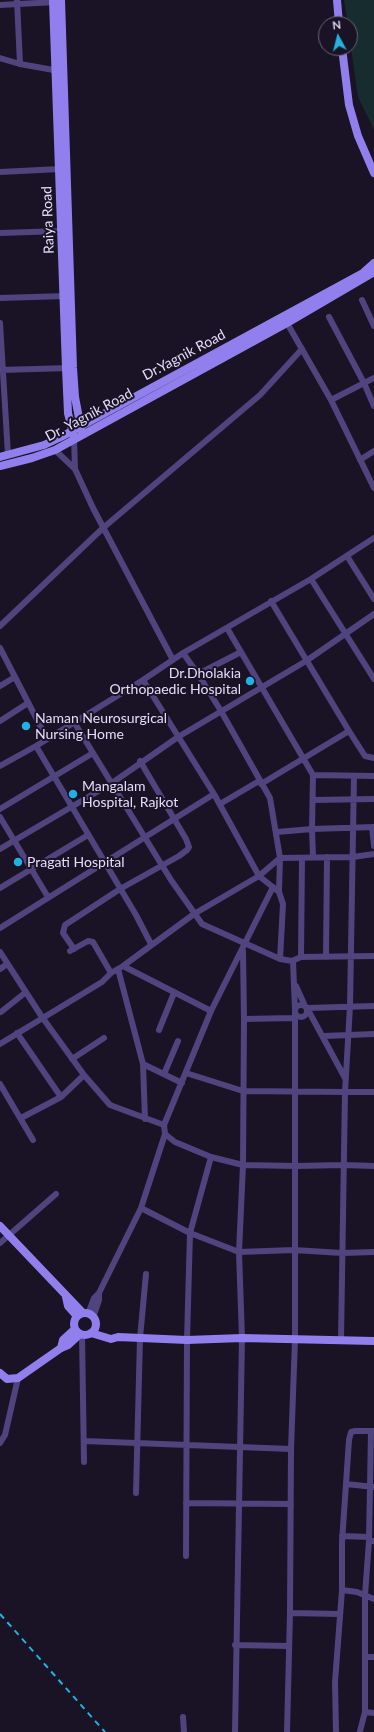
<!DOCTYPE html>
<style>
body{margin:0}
#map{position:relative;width:374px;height:1732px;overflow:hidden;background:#191325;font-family:Lato,sans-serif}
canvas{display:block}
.north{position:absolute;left:318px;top:16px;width:40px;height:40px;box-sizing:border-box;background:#191325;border:1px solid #6a637a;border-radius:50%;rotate:353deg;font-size:11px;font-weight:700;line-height:16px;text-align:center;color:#e4dcfa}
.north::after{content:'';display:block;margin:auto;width:14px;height:18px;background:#21b2e2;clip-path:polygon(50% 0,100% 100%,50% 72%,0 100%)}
</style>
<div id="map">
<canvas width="374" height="1732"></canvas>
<div class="north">N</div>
</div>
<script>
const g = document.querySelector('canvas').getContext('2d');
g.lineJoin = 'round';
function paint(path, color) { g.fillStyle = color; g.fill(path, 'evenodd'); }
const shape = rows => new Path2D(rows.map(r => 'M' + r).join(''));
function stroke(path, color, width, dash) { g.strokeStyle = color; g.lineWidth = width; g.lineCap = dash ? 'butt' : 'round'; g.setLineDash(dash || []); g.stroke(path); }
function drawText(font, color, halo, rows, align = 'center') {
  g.font = font + ' Lato,sans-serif'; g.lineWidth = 4; g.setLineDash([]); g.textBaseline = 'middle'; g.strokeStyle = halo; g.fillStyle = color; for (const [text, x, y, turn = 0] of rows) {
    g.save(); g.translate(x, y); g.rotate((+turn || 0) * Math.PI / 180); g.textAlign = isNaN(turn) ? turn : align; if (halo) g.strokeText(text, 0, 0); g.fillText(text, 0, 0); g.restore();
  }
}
paint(shape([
 [344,0,374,0,374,130,358,97,350,41,350,24,348,24]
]), '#172c2f');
stroke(shape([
 [17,0,20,64],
 [0,5,56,2],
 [0,58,20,64,59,71],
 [0,172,60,169],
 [0,233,62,231],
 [0,298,66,296],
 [362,300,374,326],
 [329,317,364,383,374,406],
 [0,323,8,455],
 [287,323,331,400,374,488],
 [0,370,70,368],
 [331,400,374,378],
 [74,438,75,469],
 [55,450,75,469,93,508,173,660],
 [360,460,374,451],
 [347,556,374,599],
 [311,579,374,679],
 [271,601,349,731,365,756,374,758],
 [0,626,103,528,260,395,302,349],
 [227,628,313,775,374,776],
 [0,648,47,739],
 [183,653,198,674,221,711,270,798,280,858,279,892],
 [198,674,241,652],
 [143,680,214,794,259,876,279,892,283,904,280,959],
 [0,686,15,677],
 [0,721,28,703],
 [74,722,171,880,202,924,280,959,292,961,301,957,374,956],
 [36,746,136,915,151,944],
 [0,766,36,746,143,680,183,653,311,579,374,538],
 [313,775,312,829,374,827],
 [354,776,350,1006,345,1092,374,1092],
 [261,784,349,731],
 [313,800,374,799],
 [220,804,259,781],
 [0,809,93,753],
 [0,817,48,897],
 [372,827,374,846],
 [277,832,312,829,313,857],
 [0,849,112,783,178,737,306,661,374,614],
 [273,887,211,1011,164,1125,165,1134,175,1142,211,1157,243,1165,296,1166,344,1165,374,1166],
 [0,888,88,835],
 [0,928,214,794],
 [74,949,63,933,65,925,120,889,179,856,187,850,189,847,186,839,140,761],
 [70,951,88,941,93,942,111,973],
 [0,952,42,1017,84,1075,110,1105,164,1125],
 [301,957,302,858],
 [326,957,327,857],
 [293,961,295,1010],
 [123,966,211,1011],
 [0,969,7,964],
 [118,969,143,1064,182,1083],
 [296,986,305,1006],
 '295 1011a6 6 0 1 1 12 0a6 6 0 1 1-12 0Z',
 [1,1012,26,992],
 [244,1019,294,1018],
 [159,1030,174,993],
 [17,1033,61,1097],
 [324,1036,374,1034],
 [0,1044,102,982,111,973,123,966,194,914,259,876,280,858,353,857,374,854],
 [72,1059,104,1038],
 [143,1064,145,1119],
 [186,1073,243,1091,345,1092,341,1340],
 [164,1074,178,1041],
 [345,1078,307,1008,374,1006],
 [0,1084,33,1140],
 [21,1118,61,1097,84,1075],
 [141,1208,190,1233,239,1252,294,1250,342,1253,374,1252],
 [0,1243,56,1194],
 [99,1293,141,1208,165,1134],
 [88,1314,94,1298,99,1293,99,1300,93,1318],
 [82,1334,84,1462],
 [371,1431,369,1541,374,1541],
 [84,1441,291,1449],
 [0,1443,5,1435,18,1378],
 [346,1484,374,1487],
 [136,1493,140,1338,146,1274],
 [186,1503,291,1504],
 [342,1536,369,1537],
 [186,1556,187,1340,190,1233,211,1157],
 [342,1590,357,1592,374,1599],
 [290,1613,340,1614],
 [235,1645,289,1646],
 [365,1657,374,1657],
 [365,1712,374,1713],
 [183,1717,184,1732],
 [360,1731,365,1712,365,1595,369,1541],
 [235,1732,242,1338,239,1252,243,1165,244,1019,243,951],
 [287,1732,290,1613,291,1449,295,1340,295,1012],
 [336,1732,335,1682,342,1590,342,1542,349,1440,351,1432,355,1431,374,1431]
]), '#4f447e', 6);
stroke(shape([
 [53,0,66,368,68,413,74,438],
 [61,0,73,368,75,397,82,434],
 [337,0,339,24],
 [342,48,349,105,358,136,374,173],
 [0,457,44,445,61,437,363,273,374,263],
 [0,466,32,458,55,450,287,323,374,272],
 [0,1226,83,1313],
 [66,1297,68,1306,77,1316],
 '74 1324a11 11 0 1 1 22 0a11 11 0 1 1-22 0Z',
 [91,1333,111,1339,118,1337,187,1340,242,1338,374,1341],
 [61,1348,63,1340,75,1329],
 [0,1373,7,1379,18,1378,61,1348,68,1345,80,1334]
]), '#927fee', 8);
stroke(shape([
 [0,1614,105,1732]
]), '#21b2e2', 2, [6, 5]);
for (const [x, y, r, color] of [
 [250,681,5,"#21b2e2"],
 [26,726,5,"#21b2e2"],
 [73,794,5,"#21b2e2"],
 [18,862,5,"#21b2e2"]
]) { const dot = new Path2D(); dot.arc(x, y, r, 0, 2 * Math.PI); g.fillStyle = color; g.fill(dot); stroke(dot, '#191325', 1.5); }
drawText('14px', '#e4dcfa', '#191325', [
 ["Raiya Road",48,220,-92],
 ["Dr.Yagnik Road",184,355,-28],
 ["Dr. Yagnik Road",89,415,-28]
]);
drawText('14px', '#e4dcfa', '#191325', [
 ["Dr.Dholakia",241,673,"right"],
 ["Orthopaedic Hospital",241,689,"right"],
 ["Naman Neurosurgical",35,718],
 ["Nursing Home",35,734],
 ["Mangalam",82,786],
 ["Hospital, Rajkot",82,802],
 ["Pragati Hospital",27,862]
], 'left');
</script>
